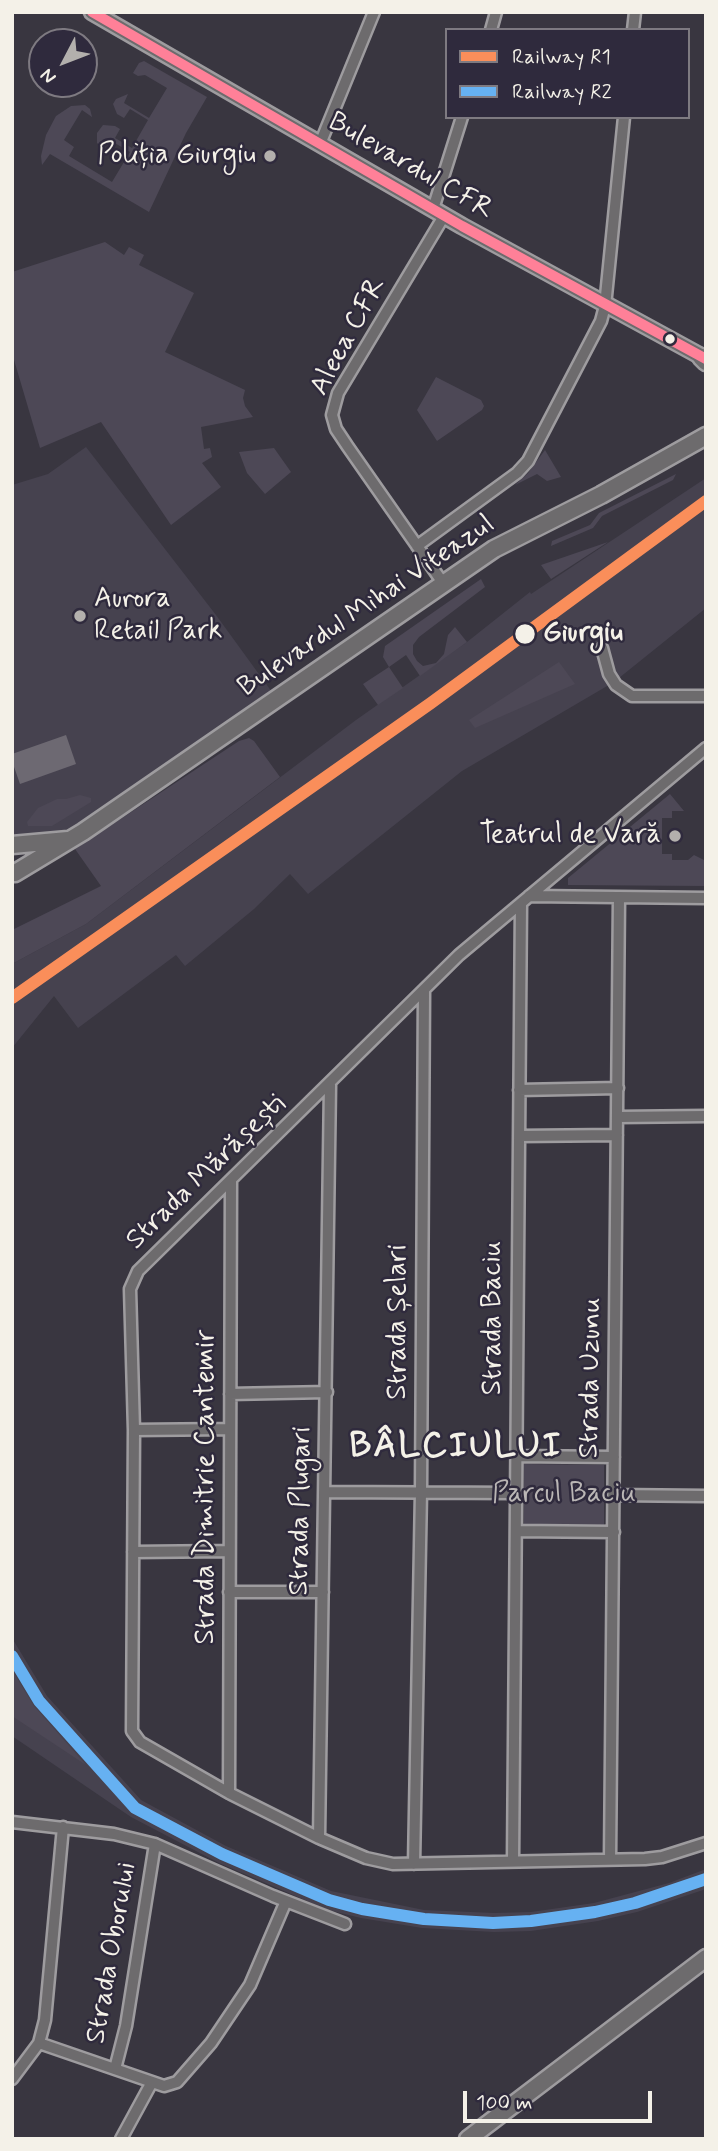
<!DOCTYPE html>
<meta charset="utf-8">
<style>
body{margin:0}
#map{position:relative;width:718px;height:2151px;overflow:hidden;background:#393640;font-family:Mynerve,sans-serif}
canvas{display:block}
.frame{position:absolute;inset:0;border:14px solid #f4f1e8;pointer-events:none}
.legend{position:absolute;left:445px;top:28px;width:245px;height:91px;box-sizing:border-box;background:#2f2a3d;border:2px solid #7e7a81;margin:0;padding:9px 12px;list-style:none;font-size:21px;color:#f4f1e8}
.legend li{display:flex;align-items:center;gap:14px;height:35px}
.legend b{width:35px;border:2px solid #7e7a81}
.north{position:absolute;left:28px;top:28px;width:70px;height:70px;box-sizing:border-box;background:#2f2a3d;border:2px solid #7e7a81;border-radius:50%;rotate:228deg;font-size:19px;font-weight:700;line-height:28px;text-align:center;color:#f4f1e8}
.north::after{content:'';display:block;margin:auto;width:24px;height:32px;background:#b3b0ad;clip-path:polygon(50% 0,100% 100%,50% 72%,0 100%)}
.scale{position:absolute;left:463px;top:2091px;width:189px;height:32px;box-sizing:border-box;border:4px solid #f4f1e8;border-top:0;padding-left:9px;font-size:21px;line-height:24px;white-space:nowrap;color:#f4f1e8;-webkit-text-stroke:5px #2f2a3d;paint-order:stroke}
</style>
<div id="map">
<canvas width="718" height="2151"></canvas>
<div class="frame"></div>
<ul class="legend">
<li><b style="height:9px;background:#fa8e5a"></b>Railway R1</li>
<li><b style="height:9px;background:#66b1f2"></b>Railway R2</li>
</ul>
<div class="north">N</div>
<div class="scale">100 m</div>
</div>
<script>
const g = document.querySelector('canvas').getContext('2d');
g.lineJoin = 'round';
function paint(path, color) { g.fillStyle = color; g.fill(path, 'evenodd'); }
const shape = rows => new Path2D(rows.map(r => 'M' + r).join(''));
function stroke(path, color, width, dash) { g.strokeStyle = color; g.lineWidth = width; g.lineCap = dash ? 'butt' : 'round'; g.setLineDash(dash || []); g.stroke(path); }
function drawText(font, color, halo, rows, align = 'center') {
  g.font = font + ' Mynerve,sans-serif'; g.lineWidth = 5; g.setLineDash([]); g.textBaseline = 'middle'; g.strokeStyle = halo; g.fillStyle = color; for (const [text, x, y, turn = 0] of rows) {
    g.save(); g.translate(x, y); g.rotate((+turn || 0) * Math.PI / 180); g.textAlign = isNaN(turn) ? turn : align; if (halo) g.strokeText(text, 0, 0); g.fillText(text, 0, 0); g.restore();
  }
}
paint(shape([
 [86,447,216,615,277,699,71,838,12,843,12,485,48,474],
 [706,478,706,608,614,682,462,771,308,894,290,874,254,909,185,966,176,955,78,1028,54,996,12,1048,12,964,86,924,356,720,467,642,530,592,531,594],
 [12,1638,47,1696,141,1800,226,1846,331,1891,424,1910,494,1913,531,1912,594,1903,669,1883,706,1869,706,1889,637,1912,598,1921,531,1931,494,1932,422,1928,361,1918,328,1910,219,1863,131,1817,12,1736]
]), '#46424f');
paint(shape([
 [144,61,207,97,186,133,149,212,50,154,42,165,41,156,46,135,56,116,71,106,85,105,90,109,92,117,82,110,64,140,74,147,69,156,112,182,130,152,108,139,102,147,97,143,97,133,103,125,115,126,120,129,115,138,132,148,148,120,130,109,124,118,117,114,113,104,116,99,128,94,124,103,149,118,167,88,145,75,138,76,133,73,139,63],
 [105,242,124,255,129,247,144,255,139,265,194,293,165,352,245,390,243,398,245,406,253,417,201,427,204,449,210,448,212,457,202,463,221,487,171,525,101,422,40,448,12,353,12,272],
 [436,377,481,400,484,406,482,410,437,441,417,410],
 [274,448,291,472,265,494,247,473,239,452],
 [545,450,561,477,547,481,537,474,515,485,528,473],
 [676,474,673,480,602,516,593,528,551,546,552,541,590,525,599,513],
 [608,542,551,579,541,565],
 [481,579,485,587,419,637,413,645,413,654,417,661,423,666,436,663,444,654,448,635,455,627,467,642,420,676,406,655,389,667,403,688,378,705,363,684,389,667,383,657,385,646],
 [559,662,575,684,475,728,469,720],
 [249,738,254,741,280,777,86,924,12,964,12,930,101,886,75,849,239,741],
 [670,794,684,811,672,811,672,818,662,818,662,854,672,854,672,860,688,860,694,855,706,861,706,886,568,885,568,878],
 [80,795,91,798,91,802,52,826,28,826,27,822,38,808,57,799,66,799],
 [524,1464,604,1465,604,1525,524,1524],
 [12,1670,34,1706,86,1765,12,1716]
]), '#4d4856');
paint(shape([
 [66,735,76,764,20,784,12,761,12,754]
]), '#6d6972');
const street = shape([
 [491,30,496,12],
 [633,30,635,12],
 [320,144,374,12],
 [433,209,462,117],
 [417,546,517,473,528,461,601,321,605,306,624,117],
 [443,583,348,447,336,429,332,415,338,393,444,216],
 [602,648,609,674,616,685,632,696,706,696],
 [706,748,459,955,138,1271,130,1289,134,1430,132,1731,140,1742,229,1793,319,1838,366,1858,393,1864,645,1859,662,1857,706,1843],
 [529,896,706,898],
 [519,1090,618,1088],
 [618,1117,706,1116],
 [519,1136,617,1135],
 [230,1394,327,1392],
 [134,1430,229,1429],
 [516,1456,614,1457],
 [324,1492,516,1493],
 [614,1495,706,1496],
 [516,1531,614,1532],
 [133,1552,228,1551],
 [229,1592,323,1592],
 [229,1793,231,1180],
 [12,1822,114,1834,155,1844,273,1896,345,1924],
 [319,1838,330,1085],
 [610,1859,619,898],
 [513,1861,521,903],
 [414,1864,421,1492,424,990],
 [39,2043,164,2086,177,2082,211,2043,250,1985,286,1901],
 [115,2069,126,2026,155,1844],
 [12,2079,39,2043,45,2020,63,1827],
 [121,2139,152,2082]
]);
const secondary = shape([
 [92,12,462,226,706,359]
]);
const primary = shape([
 [701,357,706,362],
 [12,845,68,840],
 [15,873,83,832,494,549,601,495,706,436],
 [468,2139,706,1958]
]);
stroke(street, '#9e9c9f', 15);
stroke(secondary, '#9e9c9f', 19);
stroke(primary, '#9e9c9f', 21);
stroke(street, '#6d6b6d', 10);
stroke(secondary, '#6d6b6d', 14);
stroke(primary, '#6d6b6d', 16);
stroke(shape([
 [92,12,462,226,706,359]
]), '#ff8098', 10);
stroke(shape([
 [12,998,431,703,706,501]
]), '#fa8e5a', 12);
stroke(shape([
 [12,1656,39,1701,135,1808,222,1854,329,1900,362,1909,424,1919,493,1923,531,1921,595,1912,635,1903,706,1879]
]), '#66b1f2', 12);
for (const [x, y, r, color] of [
 [270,156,7,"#b3b0ad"],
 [670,339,6,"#f4f1e8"],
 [80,616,7,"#b3b0ad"],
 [525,634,11,"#f4f1e8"],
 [675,836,7,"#b3b0ad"]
]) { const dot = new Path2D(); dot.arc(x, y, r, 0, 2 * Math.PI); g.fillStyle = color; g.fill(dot); stroke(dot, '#2f2a3d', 2.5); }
drawText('28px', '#f4f1e8', '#2f2a3d', [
 ["Poliția Giurgiu",256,156],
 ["Aurora",94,600,"left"],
 ["Retail Park",94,632,"left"],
 ["Teatrul de Vară",661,836]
], 'right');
drawText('28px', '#f4f1e8', '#2f2a3d', [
 ["Bulevardul CFR",410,167,30],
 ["Aleea CFR",349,337,-62],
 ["Bulevardul Mihai Viteazul",367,607,-34],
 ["Strada Mărășești",207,1173,-44],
 ["Strada Baciu",494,1318,-90],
 ["Strada Șelari",399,1322,-90],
 ["Strada Uzunu",592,1378,-89],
 ["Strada Dimitrie Cantemir",207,1487,-90],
 ["Strada Plugari",302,1511,-89],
 ["Strada Oborului",113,1953,-80]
]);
drawText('bold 28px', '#f4f1e8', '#2f2a3d', [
 ["Giurgiu",543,634]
], 'left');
drawText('28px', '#bbb7b6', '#2f2a3d', [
 ["Parcul Baciu",564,1495]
]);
g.letterSpacing = '2px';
drawText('bold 35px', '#f4f1e8', '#2f2a3d', [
 ["BÂLCIULUI",456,1449]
]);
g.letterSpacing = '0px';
</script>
